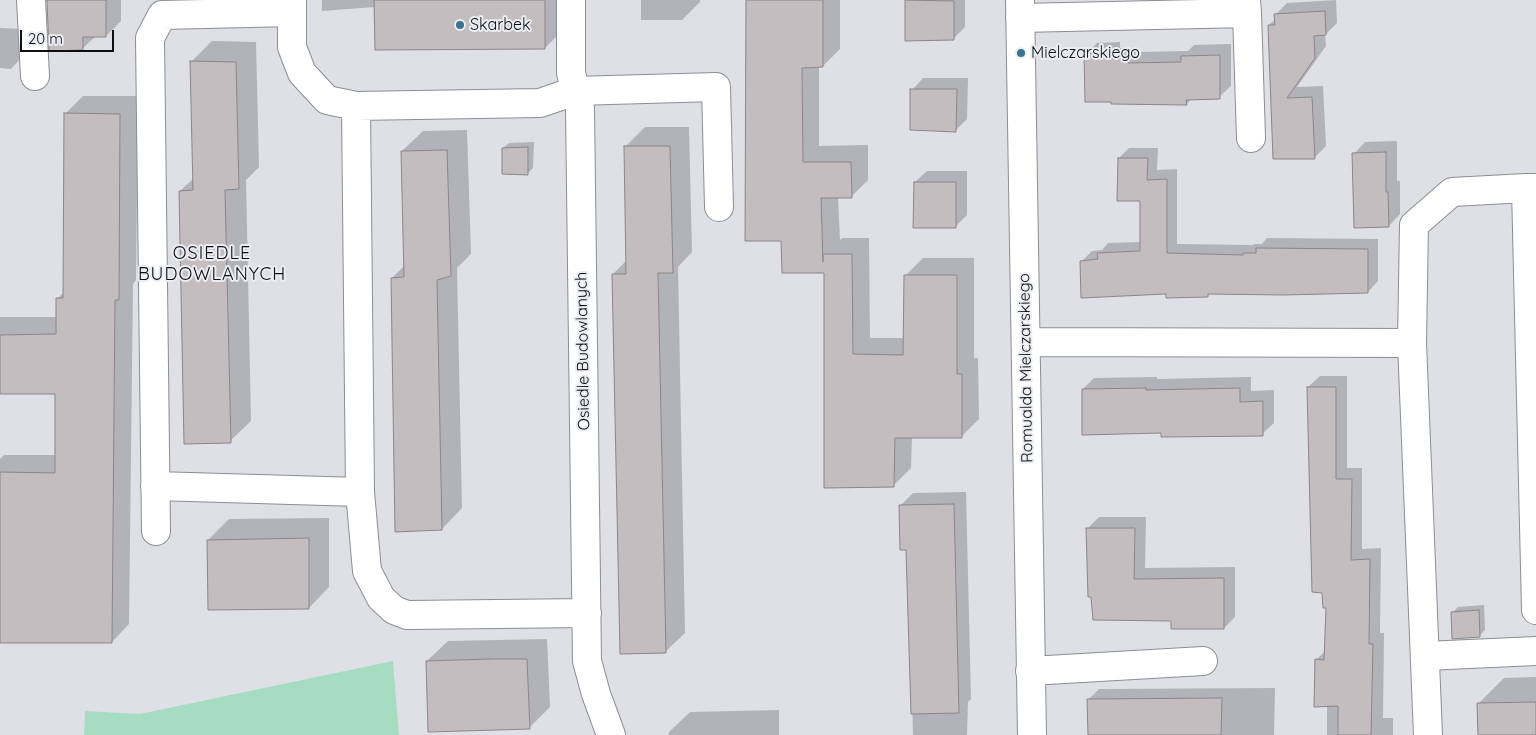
<!DOCTYPE html>
<style>
body{margin:0}
#map{position:relative;width:1536px;height:735px;overflow:hidden;background:#dee0e6;font-family:Quicksand,sans-serif}
canvas{display:block}
.scale{position:absolute;left:20px;top:30px;width:94px;height:22px;box-sizing:border-box;border:2px solid #0e0f11;border-top:0;padding-left:6px;font-size:15px;line-height:18px;white-space:nowrap;color:#0e0f11;-webkit-text-stroke:4px #ebedf3;paint-order:stroke}
</style>
<div id="map">
<canvas width="1536" height="735"></canvas>
<div class="scale">20 m</div>
</div>
<script>
const g = document.querySelector('canvas').getContext('2d');
g.lineJoin = 'round';
function paint(path, color) { g.fillStyle = color; g.fill(path, 'evenodd'); }
const shape = rows => new Path2D(rows.map(r => 'M' + r).join(''));
function stroke(path, color, width, dash) { g.strokeStyle = color; g.lineWidth = width; g.lineCap = dash ? 'butt' : 'round'; g.setLineDash(dash || []); g.stroke(path); }
function drawText(font, color, halo, rows, align = 'center') {
  g.font = font + ' Quicksand,sans-serif'; g.lineWidth = 4; g.setLineDash([]); g.textBaseline = 'middle'; g.strokeStyle = halo; g.fillStyle = color; for (const [text, x, y, turn = 0] of rows) {
    g.save(); g.translate(x, y); g.rotate((+turn || 0) * Math.PI / 180); g.textAlign = isNaN(turn) ? turn : align; if (halo) g.strokeText(text, 0, 0); g.fillText(text, 0, 0); g.restore();
  }
}
paint(shape([
 [393,661,399,735,84,735,85,711,140,714]
]), '#a5dcc2');
paint(shape([
 [48,0,121,0,121,21,106,36,96,36,82,49],
 [322,0,565,0,565,28,545,48,375,7,322,11],
 [641,0,700,0,700,2,682,20,641,20],
 [747,0,840,0,840,49,823,66,819,66,819,146,868,145,868,180,851,197,838,197,840,240,842,238,869,238,870,338,905,338,906,275,923,258,974,258,974,358,978,358,979,419,962,436,912,437,911,468,894,485,825,272,782,239],
 [906,0,965,0,965,27,954,38,907,39],
 [1336,0,1337,23,1325,35,1326,46,1297,87,1323,86,1326,146,1315,157,1274,158,1269,25,1276,19,1276,14,1287,3],
 [0,28,23,29,22,57,11,69,0,68],
 [212,41,256,42,259,167,246,180,251,421,230,441,180,191,194,178,192,61],
 [1120,42,1120,48,1139,48,1139,52,1188,51,1194,45,1231,44,1231,86,1219,97,1191,99,1187,104,1086,55,1097,43],
 [923,78,968,78,967,119,955,131,912,90],
 [83,96,138,96,136,280,133,284,129,624,112,642,0,642,0,459,4,455,56,455,57,393,0,393,0,317,57,317,57,299,64,292,65,114],
 [645,127,689,127,692,252,678,267,685,633,665,652,613,274,627,260,625,147],
 [467,130,471,254,457,268,462,508,442,529,392,278,405,265,402,151,423,131],
 [1397,141,1397,181,1400,181,1400,214,1389,226,1354,154,1365,142],
 [534,142,533,168,528,173,503,148,509,143],
 [1129,148,1158,148,1157,170,1177,169,1177,244,1253,245,1254,244,1262,244,1267,238,1378,239,1378,281,1368,292,1210,293,1207,296,1168,293,1082,261,1092,251,1102,250,1108,243,1141,242,1141,199,1119,158],
 [927,171,967,171,967,215,955,227,915,182],
 [1320,376,1347,376,1347,468,1362,468,1362,549,1381,548,1380,633,1384,633,1383,718,1393,718,1393,735,1327,735,1327,705,1316,660,1326,650,1327,606,1308,387],
 [1157,377,1157,379,1251,377,1251,391,1274,390,1274,423,1262,434,1163,432,1083,389,1094,378],
 [966,492,971,699,968,702,967,735,913,735,908,549,900,506,913,493],
 [1099,517,1146,517,1145,568,1235,567,1235,617,1224,628,1172,620,1094,618,1087,529],
 [329,518,329,587,309,608,208,540,229,519],
 [1484,605,1485,630,1479,636,1452,613,1458,607],
 [547,639,550,707,529,728,427,661,448,641],
 [1536,677,1536,735,1479,735,1478,704,1504,678],
 [1275,688,1274,735,1089,735,1089,699,1099,689],
 [779,710,779,735,669,735,669,732,690,712]
]), '#0003');
const building = shape([
 [47,0,106,0,106,37,83,37,83,50,49,51,47,0],
 [374,0,545,0,545,49,375,50,374,0],
 [746,0,823,0,823,67,802,68,803,162,851,162,852,198,821,198,823,262,823,254,852,254,853,354,903,355,904,275,957,275,957,374,962,374,962,438,895,438,894,487,824,488,824,273,782,273,781,241,745,241,746,0],
 [905,0,954,1,954,40,905,41,905,0],
 [1325,11,1326,35,1314,36,1315,58,1287,98,1312,97,1315,159,1273,159,1268,25,1275,25,1274,14,1325,11],
 [1109,53,1109,59,1128,59,1128,63,1181,62,1181,56,1220,55,1220,99,1186,100,1187,105,1111,104,1111,102,1085,102,1084,54,1109,53],
 [190,61,236,62,239,189,225,190,231,443,184,444,179,191,193,190,190,61],
 [910,89,957,89,956,132,910,130,910,89],
 [64,113,120,114,119,300,115,300,112,643,0,643,0,472,55,473,55,394,0,394,0,335,56,334,56,298,63,298,64,113],
 [624,146,670,146,673,273,658,273,666,653,620,654,612,274,626,274,624,146],
 [528,147,528,175,502,174,502,148,528,147],
 [447,150,451,276,437,280,442,530,395,532,391,278,404,277,401,151,447,150],
 [1386,152,1386,192,1388,192,1389,227,1354,228,1352,153,1386,152],
 [1118,158,1148,158,1147,180,1167,179,1167,253,1243,255,1243,253,1256,253,1256,248,1368,249,1368,293,1283,295,1208,294,1208,297,1166,298,1166,294,1081,298,1080,261,1098,259,1097,253,1140,251,1140,201,1117,201,1118,158],
 [914,182,956,182,956,228,913,228,914,182],
 [1307,387,1336,387,1336,479,1352,479,1351,560,1370,559,1369,644,1373,644,1371,735,1338,735,1338,706,1314,707,1315,659,1324,660,1326,608,1323,608,1322,593,1312,592,1307,387],
 [1146,388,1146,390,1240,388,1240,402,1263,401,1263,436,1161,437,1161,433,1082,435,1082,389,1146,388],
 [954,504,959,713,911,714,906,550,900,550,899,505,954,504],
 [1086,528,1135,528,1134,579,1224,578,1224,629,1171,629,1171,621,1093,620,1091,597,1088,597,1086,528],
 [309,538,309,609,208,610,207,540,309,538],
 [1479,610,1480,637,1452,639,1451,612,1479,610],
 [489,659,527,659,530,729,428,732,426,661,489,659],
 [1222,698,1221,735,1088,735,1087,699,1222,698],
 [1536,702,1536,735,1478,735,1477,703,1536,702]
]);
paint(building, '#c3bdc0');
stroke(building, '#8b8587', 1);
const minor = shape([
 [31,0,35,76],
 [292,0,292,47,302,73,327,100,356,106,540,103,575,91,716,87,719,207],
 [571,0,571,73,580,108,587,661,596,694,611,735],
 [1020,0,1032,735],
 [1247,13,1251,138],
 [1020,18,1247,13,1246,0],
 [356,106,360,492],
 [1536,188,1526,188,1536,610],
 [1026,342,1412,343,1414,225,1452,192,1526,188],
 [1412,343,1428,735],
 [155,486,360,492,367,571,381,598,394,610,407,615,587,613],
 [156,531,150,38,162,15,292,12],
 [1425,656,1536,651],
 [1030,671,1203,661]
]);
stroke(minor, '#8b8e93', 30);
stroke(minor, '#fff', 28);
for (const [x, y, r, color] of [
 [460,25,5,"#3c738e"],
 [1021,53,5,"#3c738e"]
]) { const dot = new Path2D(); dot.arc(x, y, r, 0, 2 * Math.PI); g.fillStyle = color; g.fill(dot); stroke(dot, '#ebedf3', 2); }
drawText('16px', '#0e0f11', '#ebedf3', [
 ["Skarbek",470,25],
 ["Mielczarskiego",1031,53]
], 'left');
drawText('16px', '#0e0f11', '#ebedf3', [
 ["Osiedle Budowlanych",583,351,-91],
 ["Romualda Mielczarskiego",1026,368,-91]
]);
g.letterSpacing = '1px';
drawText('18px', '#0e0f11', '#ebedf3', [
 ["OSIEDLE",212,254],
 ["BUDOWLANYCH",212,275]
]);
g.letterSpacing = '0px';
</script>
